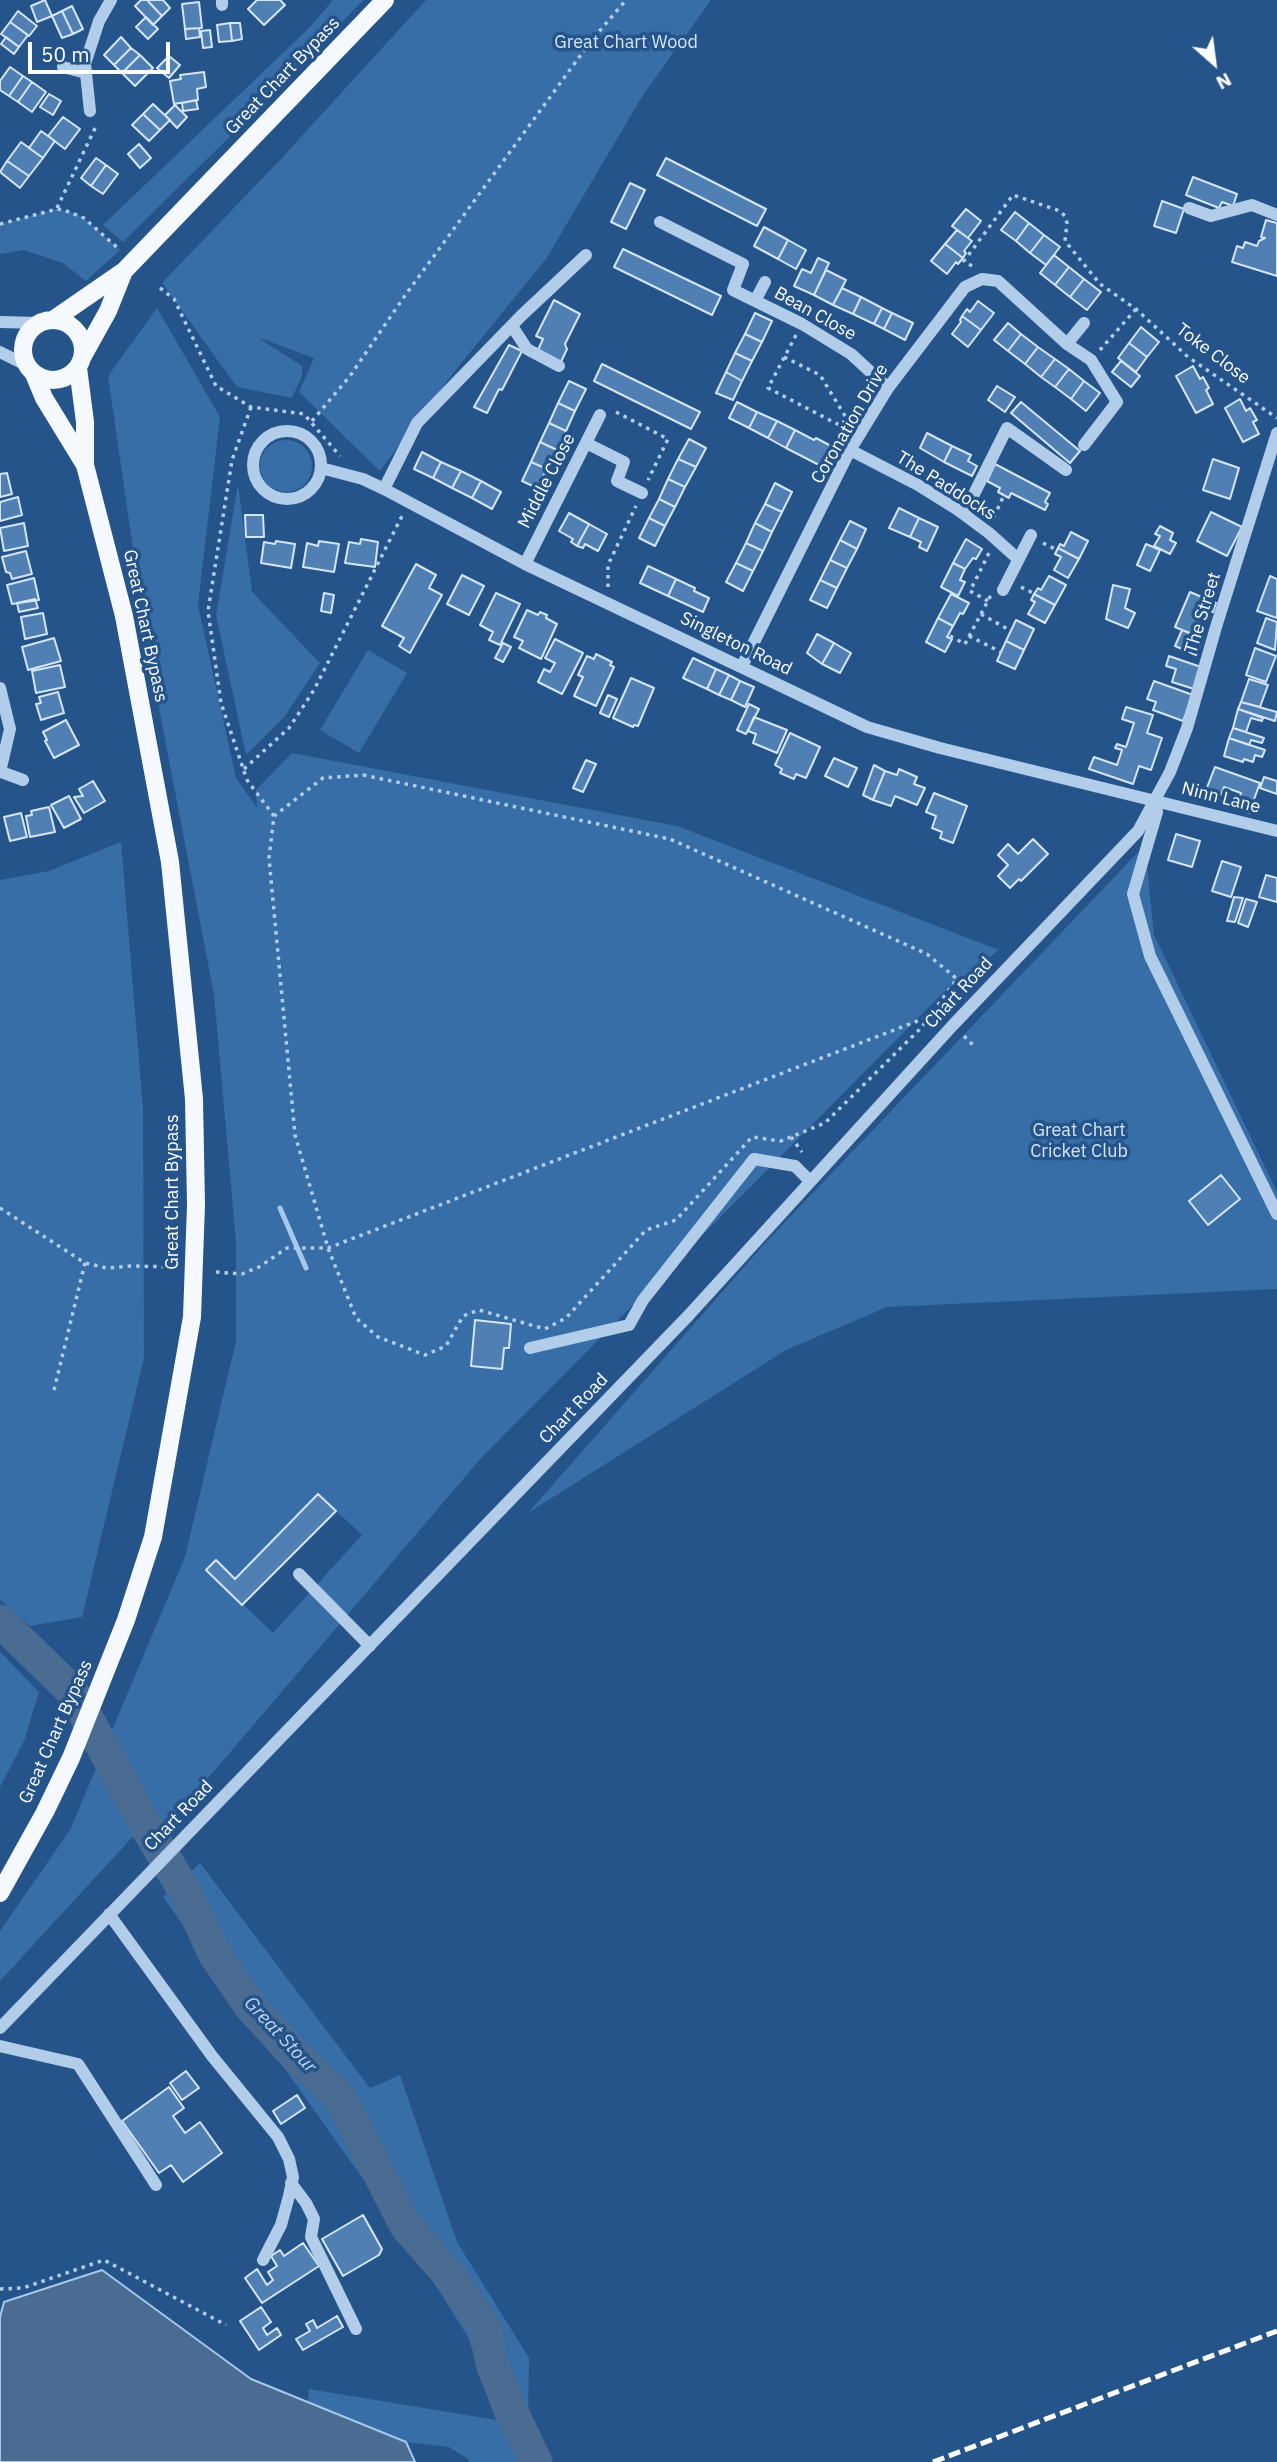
<!DOCTYPE html>
<style>
body{margin:0}
#map{position:relative;width:1277px;height:2462px;overflow:hidden;background:#24548a;font-family:"IBM Plex Sans",sans-serif}
canvas{display:block}
.north{position:absolute;left:1179px;top:28px;width:70px;height:70px;-webkit-text-stroke:5px #24548a;paint-order:stroke;rotate:152deg;font-size:19px;font-weight:700;line-height:28px;text-align:center;color:#fff}
.north::after{content:'';display:block;margin:auto;width:24px;height:32px;background:#fff;clip-path:polygon(50% 0,100% 100%,50% 72%,0 100%)}
.scale{position:absolute;left:28px;top:42px;width:142px;height:32px;box-sizing:border-box;border:4px solid #fff;border-top:0;padding-left:9px;font-size:21px;line-height:24px;white-space:nowrap;color:#fff;-webkit-text-stroke:5px #24548a;paint-order:stroke}
</style>
<div id="map">
<canvas width="1277" height="2462"></canvas>
<div class="north">N</div>
<div class="scale">50 m</div>
</div>
<script>
const g = document.querySelector('canvas').getContext('2d');
g.lineJoin = 'round';
function paint(path, color) { g.fillStyle = color; g.fill(path, 'evenodd'); }
const shape = rows => new Path2D(rows.map(r => 'M' + r).join(''));
function stroke(path, color, width, dash) { g.strokeStyle = color; g.lineWidth = width; g.lineCap = dash ? 'butt' : 'round'; g.setLineDash(dash || []); g.stroke(path); }
function drawText(font, color, halo, rows, align = 'center') {
  g.font = font + ' "IBM Plex Sans",sans-serif'; g.lineWidth = 7; g.setLineDash([]); g.textBaseline = 'middle'; g.strokeStyle = halo; g.fillStyle = color; for (const [text, x, y, turn = 0] of rows) {
    g.save(); g.translate(x, y); g.rotate((+turn || 0) * Math.PI / 180); g.textAlign = isNaN(turn) ? turn : align; if (halo) g.strokeText(text, 0, 0); g.fillText(text, 0, 0); g.restore();
  }
}
paint(shape([
 [333,0,363,0,286,81,123,242,103,225,309,28],
 [426,0,711,0,643,95,546,259,454,372,380,471,299,392,314,358,257,337,302,366,302,376,292,398,237,387,162,283,279,161],
 [57,209,75,213,84,218,120,250,86,281,63,263,24,250,0,254,0,224],
 [157,308,220,417,198,605,236,778,257,808,256,790,292,753,677,826,999,950,945,991,482,1457,163,1831,138,1831,0,1981,0,1931,70,1830,185,1557,236,1341,236,1242,214,995,147,645,108,376],
 [318,1494,362,1535,273,1633,207,1570,217,1561,235,1579],
 '260 466a26 26 0 1 1 52 0a26 26 0 1 1-52 0Z',
 [238,484,252,592,320,663,285,716,246,755,216,615],
 [368,650,407,673,359,753,320,730],
 [121,842,143,1108,144,1358,82,1617,30,1626,0,1600,0,880,49,871],
 [1145,845,1154,935,1277,1192,1277,1289,887,1307,786,1350,528,1513,766,1242],
 [0,1652,39,1692,24,1741,0,1787],
 [200,1863,370,2088,400,2075,457,2242,529,2358,528,2423,545,2462,469,2462,468,2459,449,2447,406,2442,308,2402,309,2389,496,2420,468,2337,414,2251,163,1897]
]), '#386ea7');
const water = shape([
 [102,2270,251,2379,406,2442,415,2462,0,2462,0,2317,4,2302,102,2270]
]);
paint(water, '#4a6c92');
stroke(water, '#a5c8eb', 2);
stroke(shape([
 [280,1208,306,1268]
]), '#a5c8eb', 5);
stroke(shape([
 [0,1621,72,1691,146,1826,189,1899,215,1955,250,2006,295,2055,340,2097,406,2226,449,2275,485,2328,493,2367,509,2406,536,2462]
]), '#4a6c92', 33);
const building = shape([
 [45,0,52,16,37,22,31,6,45,0],
 [141,0,147,0,162,16,153,25,135,6,141,0],
 [147,0,163,0,170,8,162,16,147,0],
 [257,0,280,0,285,5,264,25,248,9,257,0],
 [199,2,202,28,185,29,182,4,199,2],
 [72,6,83,29,73,34,62,11,72,6],
 [18,11,37,26,29,36,10,22,18,11],
 [62,11,73,34,62,38,52,16,62,11],
 [146,17,158,29,148,39,136,27,146,17],
 [10,22,28,35,19,47,1,34,10,22],
 [230,23,240,23,242,39,232,41,230,23],
 [230,23,232,41,219,42,217,25,230,23],
 [199,28,200,37,186,39,185,29,199,28],
 [210,30,212,47,203,48,201,31,210,30],
 [6,37,19,47,14,54,1,44,6,37],
 [121,37,131,48,114,65,104,55,121,37],
 [131,48,140,55,122,73,114,65,131,48],
 [140,55,153,68,135,86,122,73,140,55],
 [169,56,180,65,169,78,157,68,169,56],
 [10,67,23,76,9,96,0,90,0,81,10,67],
 [204,72,206,87,197,89,198,100,174,104,170,81,181,79,180,75,204,72],
 [23,76,32,82,18,102,9,96,23,76],
 [32,82,46,92,32,112,18,102,32,82],
 [49,94,61,101,53,115,40,107,49,94],
 [196,100,198,109,183,111,182,103,196,100],
 [153,104,170,120,160,130,143,114,153,104],
 [175,105,187,117,177,128,165,115,175,105],
 [143,114,160,130,149,141,132,125,143,114],
 [63,117,80,129,65,149,48,136,63,117],
 [41,131,55,141,43,158,29,148,41,131],
 [21,142,43,158,29,176,7,161,21,142],
 [139,144,151,158,140,168,128,154,139,144],
 [96,158,106,165,91,186,81,178,96,158],
 [666,158,766,209,757,226,657,175,666,158],
 [7,161,29,176,20,188,0,172,7,161],
 [106,165,118,174,103,194,91,186,106,165],
 [1193,177,1237,194,1233,206,1222,202,1219,208,1186,195,1193,177],
 [630,183,645,190,626,229,611,222,630,183],
 [1162,201,1184,209,1176,233,1154,226,1162,201],
 [966,209,981,221,968,238,952,226,966,209],
 [1015,212,1029,223,1016,241,1001,230,1015,212],
 [1266,220,1277,223,1277,276,1232,262,1237,246,1243,248,1245,242,1257,246,1259,241,1265,238,1261,237,1266,220],
 [1029,223,1044,235,1030,253,1016,241,1029,223],
 [764,227,788,240,778,259,754,246,764,227],
 [957,230,972,241,964,251,966,253,963,258,945,244,957,230],
 [1044,235,1060,247,1046,265,1030,253,1044,235],
 [788,240,806,250,796,269,778,259,788,240],
 [945,244,963,258,958,264,956,262,947,274,931,261,945,244],
 [623,249,721,296,712,315,614,267,623,249],
 [1054,255,1069,267,1055,285,1040,273,1054,255],
 [818,258,829,263,814,295,794,286,802,269,811,273,818,258],
 [1069,267,1084,279,1070,297,1055,285,1069,267],
 [826,270,846,280,833,305,814,295,826,270],
 [1084,279,1101,292,1087,310,1070,297,1084,279],
 [842,288,861,297,853,314,833,305,842,288],
 [861,297,882,308,874,324,853,314,861,297],
 [554,300,580,314,565,344,567,349,561,362,538,350,543,339,536,336,554,300],
 [978,301,994,313,981,330,962,316,967,309,970,312,978,301],
 [882,308,892,313,884,329,874,324,882,308],
 [755,313,772,321,762,342,745,334,755,313],
 [892,313,913,323,905,340,884,329,892,313],
 [962,316,981,330,968,347,952,334,961,322,960,320,962,316],
 [1008,323,1021,334,1008,351,994,340,1008,323],
 [1141,327,1159,342,1147,357,1129,343,1141,327],
 [745,334,762,342,752,361,735,353,745,334],
 [1021,334,1038,347,1025,364,1008,351,1021,334],
 [1129,343,1147,357,1136,372,1118,358,1129,343],
 [509,345,522,351,502,390,499,389,487,413,474,407,509,345],
 [1038,347,1055,359,1041,377,1025,364,1038,347],
 [735,353,752,361,742,381,726,372,735,353],
 [1055,359,1069,369,1055,387,1041,377,1055,359],
 [1121,361,1140,376,1131,387,1112,372,1121,361],
 [602,364,700,412,691,429,594,381,602,364],
 [1193,366,1200,379,1203,377,1209,388,1206,390,1213,404,1196,413,1176,376,1193,366],
 [1069,369,1084,381,1071,399,1055,387,1069,369],
 [726,372,742,381,733,400,716,393,726,372],
 [569,381,586,389,575,411,558,403,569,381],
 [1084,381,1100,393,1086,411,1071,399,1084,381],
 [997,386,1015,397,1005,412,988,400,997,386],
 [1240,399,1246,411,1250,408,1257,420,1253,422,1259,434,1243,442,1225,408,1240,399],
 [737,402,757,412,749,428,729,418,737,402],
 [1021,402,1080,451,1070,463,1011,413,1021,402],
 [558,403,575,411,566,431,549,423,558,403],
 [757,412,777,421,768,438,749,428,757,412],
 [777,421,795,430,786,448,768,438,777,421],
 [549,423,566,431,557,450,540,442,549,423],
 [795,430,814,440,816,438,831,446,821,466,786,448,795,430],
 [927,433,952,446,944,462,920,448,927,433],
 [689,439,706,448,696,467,678,459,689,439],
 [540,442,557,450,547,469,531,462,540,442],
 [952,446,971,455,968,461,977,466,972,476,944,462,952,446],
 [422,452,441,462,433,478,414,469,422,452],
 [678,459,696,467,685,487,668,479,678,459],
 [1213,459,1239,468,1230,499,1203,490,1213,459],
 [441,462,461,471,452,488,433,478,441,462],
 [531,462,547,469,537,488,522,481,531,462],
 [995,464,1050,493,1045,502,1048,504,1045,510,1011,493,1009,498,998,492,1000,488,987,481,995,464],
 [461,471,481,481,472,498,452,488,461,471],
 [7,473,12,494,0,497,0,474,7,473],
 [668,479,685,487,675,507,659,499,668,479],
 [481,481,501,492,492,509,472,498,481,481],
 [775,483,792,492,782,512,765,504,775,483],
 [18,497,22,515,0,521,0,502,18,497],
 [659,499,675,507,665,526,649,518,659,499],
 [765,504,782,512,772,532,755,523,765,504],
 [899,508,919,518,910,537,889,528,899,508],
 [1211,512,1242,527,1227,556,1197,541,1211,512],
 [569,513,589,524,577,546,571,542,573,539,559,531,569,513],
 [245,515,263,515,264,537,246,537,245,515],
 [649,518,665,526,655,546,639,538,649,518],
 [919,518,938,527,927,551,919,547,921,542,910,537,919,518],
 [850,521,866,529,857,549,840,540,850,521],
 [24,523,28,546,4,551,0,528,24,523],
 [755,523,772,532,763,551,746,543,755,523],
 [589,524,607,534,598,551,585,544,583,548,577,546,589,524],
 [1160,526,1173,533,1170,540,1176,543,1170,554,1154,546,1160,536,1155,534,1160,526],
 [1071,532,1088,541,1079,559,1058,548,1060,544,1064,546,1071,532],
 [361,539,378,542,375,567,345,563,349,542,360,544,361,539],
 [966,539,982,549,976,559,973,558,965,569,953,563,966,539],
 [840,540,857,549,847,568,830,560,840,540],
 [276,541,295,544,291,568,261,563,264,542,275,544,276,541],
 [319,541,339,544,334,572,303,567,307,543,318,546,319,541],
 [746,543,763,551,753,571,736,563,746,543],
 [1146,544,1160,550,1150,571,1137,565,1146,544],
 [1058,548,1079,559,1068,578,1054,570,1061,557,1055,554,1058,548],
 [26,551,32,574,12,579,10,573,6,572,2,557,26,551],
 [830,560,847,568,837,588,820,580,830,560],
 [736,563,753,571,743,591,726,582,736,563],
 [953,563,965,569,960,580,965,582,958,596,941,587,953,563],
 [416,564,436,575,429,588,442,595,410,653,399,646,404,638,382,626,416,564],
 [648,566,676,579,668,596,640,583,648,566],
 [462,575,484,586,469,615,447,604,462,575],
 [1049,576,1066,585,1055,605,1034,594,1038,588,1041,590,1049,576],
 [1270,576,1277,579,1277,618,1257,611,1270,576],
 [34,578,39,600,12,604,7,585,34,578],
 [676,579,695,588,694,591,709,598,703,612,668,596,676,579],
 [820,580,837,588,827,608,810,600,820,580],
 [1113,585,1130,589,1125,608,1135,613,1128,628,1106,619,1113,585],
 [1190,592,1216,603,1213,612,1208,610,1201,627,1205,628,1201,638,1175,627,1190,592],
 [324,593,334,595,331,613,321,611,324,593],
 [496,593,520,604,500,645,489,640,493,632,480,625,496,593],
 [951,594,969,603,963,614,960,613,953,626,938,618,951,594],
 [1034,594,1055,605,1045,623,1028,614,1035,602,1031,600,1034,594],
 [35,599,38,608,19,612,17,603,35,599],
 [527,610,538,615,540,612,547,615,546,618,557,624,541,659,519,648,523,641,514,637,527,610],
 [43,613,47,634,25,639,21,617,43,613],
 [938,618,953,626,947,637,952,639,945,652,926,642,938,618],
 [1266,618,1277,622,1275,650,1257,643,1266,618],
 [1016,620,1034,629,1024,650,1006,641,1016,620],
 [1182,630,1203,638,1196,655,1175,646,1182,630],
 [817,634,834,643,822,664,807,653,817,634],
 [54,638,61,661,28,670,22,647,54,638],
 [555,639,583,653,562,694,538,682,544,669,550,672,555,663,545,658,555,639],
 [1006,641,1024,650,1015,669,997,661,1006,641],
 [503,643,511,647,503,662,495,658,503,643],
 [834,643,851,653,840,673,822,664,834,643],
 [1255,648,1276,656,1266,682,1246,675,1255,648],
 [596,654,612,662,610,665,614,667,596,706,574,696,583,677,578,675,587,656,594,659,596,654],
 [1169,656,1201,667,1194,689,1172,682,1176,669,1166,666,1169,656],
 [693,658,716,669,707,689,683,678,693,658],
 [60,665,65,687,36,693,32,671,60,665],
 [716,669,729,675,719,695,707,689,716,669],
 [729,675,740,681,731,700,719,695,729,675],
 [631,678,654,688,638,726,634,725,633,727,613,718,631,678],
 [1249,679,1268,685,1260,707,1241,702,1249,679],
 [740,681,754,687,745,707,731,700,740,681],
 [1154,681,1193,695,1183,721,1153,710,1156,702,1147,699,1154,681],
 [58,692,64,713,41,720,36,704,41,703,39,697,58,692],
 [608,695,617,699,609,717,600,713,608,695],
 [1241,702,1277,712,1275,721,1238,709,1241,702],
 [749,704,759,709,746,734,737,730,749,704],
 [1126,707,1153,715,1147,733,1162,738,1151,770,1139,766,1133,784,1089,769,1094,757,1117,765,1122,750,1115,748,1117,744,1126,747,1134,723,1122,719,1126,707],
 [1238,709,1263,718,1262,721,1251,718,1246,732,1233,728,1238,709],
 [754,717,787,730,777,753,753,743,756,734,748,731,754,717],
 [66,720,79,745,54,758,45,741,47,740,43,732,66,720],
 [1233,728,1264,738,1262,743,1251,740,1249,745,1229,738,1233,728],
 [790,733,820,747,806,778,796,774,794,779,780,773,782,769,775,765,790,733],
 [1229,738,1265,750,1262,757,1255,755,1253,762,1244,759,1243,762,1224,756,1229,738],
 [834,758,857,768,848,787,825,776,834,758],
 [586,760,596,764,583,792,573,788,586,760],
 [874,765,885,771,873,800,863,795,874,765],
 [1215,767,1260,783,1249,813,1235,808,1241,793,1224,787,1221,795,1206,790,1215,767],
 [899,769,917,777,914,784,925,788,917,805,895,796,891,806,873,800,885,771,897,775,899,769],
 [1264,777,1277,781,1277,794,1260,788,1264,777],
 [93,781,105,801,84,813,74,797,83,796,79,789,93,781],
 [934,793,967,806,953,843,940,838,942,832,932,828,936,816,926,812,934,793],
 [69,796,81,819,64,828,51,805,69,796],
 [49,807,55,832,30,837,26,816,32,815,31,811,49,807],
 [21,813,27,837,10,841,4,817,21,813],
 [1176,834,1200,841,1192,867,1168,860,1176,834],
 [1033,839,1048,854,1021,881,1019,879,1010,888,998,876,1008,865,998,855,1008,844,1018,854,1033,839],
 [1222,861,1241,867,1231,897,1212,891,1222,861],
 [1266,875,1277,878,1277,902,1259,897,1266,875],
 [1234,897,1243,898,1235,922,1227,921,1234,897],
 [1246,899,1257,902,1248,927,1238,923,1246,899],
 [1221,1175,1240,1199,1208,1225,1189,1201,1221,1175],
 [475,1320,511,1324,509,1348,504,1348,502,1369,471,1366,475,1320],
 [318,1494,336,1511,242,1605,206,1570,216,1560,235,1579,318,1494],
 [186,2071,199,2088,182,2100,170,2083,186,2071],
 [169,2087,184,2108,173,2116,185,2133,200,2122,222,2153,183,2182,171,2165,159,2173,122,2121,169,2087],
 [297,2095,305,2108,281,2124,273,2111,297,2095],
 [363,2215,382,2249,379,2255,343,2276,322,2239,363,2215],
 [303,2243,319,2266,262,2303,245,2278,257,2269,267,2285,273,2280,268,2272,277,2266,271,2256,280,2250,284,2256,303,2243],
 [261,2307,271,2322,263,2328,267,2335,277,2328,281,2335,259,2350,240,2321,261,2307],
 [337,2316,343,2327,303,2350,296,2339,310,2331,306,2324,313,2320,317,2328,337,2316]
]);
paint(building, '#5080b3');
stroke(building, '#d5e6f8', 2);
stroke(shape([
 [57,208,97,124],
 [0,224,57,209,64,210,84,218,120,250],
 [972,266,964,261,1013,195,1060,211,1065,216,1067,223,1065,241,1100,284,1136,309,1188,357,1277,418],
 [160,288,174,299,216,386,251,407,304,414,340,456],
 [796,335,768,388,845,428],
 [1100,350,1136,309],
 [784,357,820,375,847,419,842,427],
 [251,407,232,460,208,611,221,703,247,780,274,816],
 [616,412,668,439,648,480],
 [312,421,350,376,404,297,591,41,626,0],
 [994,517,1004,495],
 [1043,543,1057,550],
 [608,587,608,565,636,506],
 [1021,587,1033,593],
 [988,601,970,591,990,551],
 [981,614,1011,631],
 [950,636,965,644,991,595],
 [969,636,1001,652],
 [244,769,289,728,314,690,403,514],
 [363,775,670,839,927,954,957,979,921,1028,825,1123,781,1141,752,1137,676,1220,646,1230,566,1318,545,1329,479,1310,463,1316,446,1346,425,1355,378,1337,356,1318,328,1248,295,1135,269,858,274,816,323,778,363,775],
 [964,1036,975,1047],
 [791,1137,802,1152],
 [0,1208,85,1263,107,1268,131,1266,175,1267],
 [216,1272,242,1274,259,1267,287,1248,328,1248,928,1017,940,1016],
 [54,1390,85,1263],
 [0,2289,23,2288,104,2260,226,2325]
]), '#b1cdea', 3.5, [3.5, 5]);
stroke(shape([
 [222,5,222,0],
 [63,67,86,73],
 [90,111,85,64,99,21,111,0],
 [1189,208,1211,216,1252,205,1277,215],
 [660,222,743,264,733,290,802,324,851,354,888,388],
 [755,301,765,282],
 [0,322,39,323],
 [512,326,527,349,559,366],
 [1067,344,1084,323],
 [0,352,26,365],
 '253 465a34 34 0 1 1 68 0a34 34 0 1 1-68 0Z',
 [586,443,624,462,617,481,642,493],
 [850,450,918,485,958,510,989,533,1018,559],
 [321,468,363,479,384,489,525,564,867,727,940,748,1277,831],
 [384,489,417,423,521,316,586,255],
 [964,514,1007,428,1066,470],
 [525,564,600,415],
 [1003,590,1031,535],
 [742,666,850,450,888,388,965,287,982,279,998,281,1067,344,1091,360,1117,402,1084,445],
 [0,688,10,729,0,772],
 [1,772,23,780],
 [1156,803,1157,812,1133,894,1150,956,1277,1214],
 [530,1348,629,1325,643,1300,754,1159,795,1166,810,1181],
 [299,1574,370,1646],
 [109,1914,212,2056,278,2137,289,2159,293,2177,289,2196,281,2225,263,2260],
 [0,2028,688,1316,953,1025,1138,831,1170,772,1187,728,1216,627,1277,433],
 [0,2046,78,2064,156,2185],
 [291,2183,306,2203,314,2219,311,2237,356,2329]
]), '#b1cdea', 12);
stroke(shape([
 '23 350a30 30 0 1 1 60 0a30 30 0 1 1-60 0Z',
 [53,320,124,271,385,0],
 [83,356,108,311,124,271],
 [34,374,44,398,85,465],
 [0,1893,45,1812,71,1758,126,1620,153,1537,192,1317,196,1205,194,1099,170,862,124,616,85,465,85,422,78,368]
]), '#f5f9fe', 18);
stroke(shape([
 [933,2462,1277,2331]
]), '#fff', 5, [12, 5]);
drawText('18px', '#d5e6f8', '#24548a', [
 ["Great Chart Wood",626,43],
 ["Great Chart",1079,1131],
 ["Cricket Club",1079,1152]
]);
drawText('18px', '#fff', '#24548a', [
 ["Great Chart Bypass",283,76,-46],
 ["Bean Close",815,314,29],
 ["Toke Close",1213,354,37],
 ["Coronation Drive",850,424,-60],
 ["Middle Close",547,481,-63],
 ["The Paddocks",946,486,32],
 ["The Street",1203,613,-73],
 ["Great Chart Bypass",145,626,78],
 ["Singleton Road",736,644,26],
 ["Ninn Lane",1221,798,14],
 ["Chart Road",959,993,-47],
 ["Great Chart Bypass",173,1192,-90],
 ["Chart Road",574,1409,-46],
 ["Great Chart Bypass",56,1732,-66],
 ["Chart Road",179,1816,-46]
]);
drawText('italic 19px', '#bdd6f1', '#24548a', [
 ["Great Stour",280,2035,47]
]);
</script>
